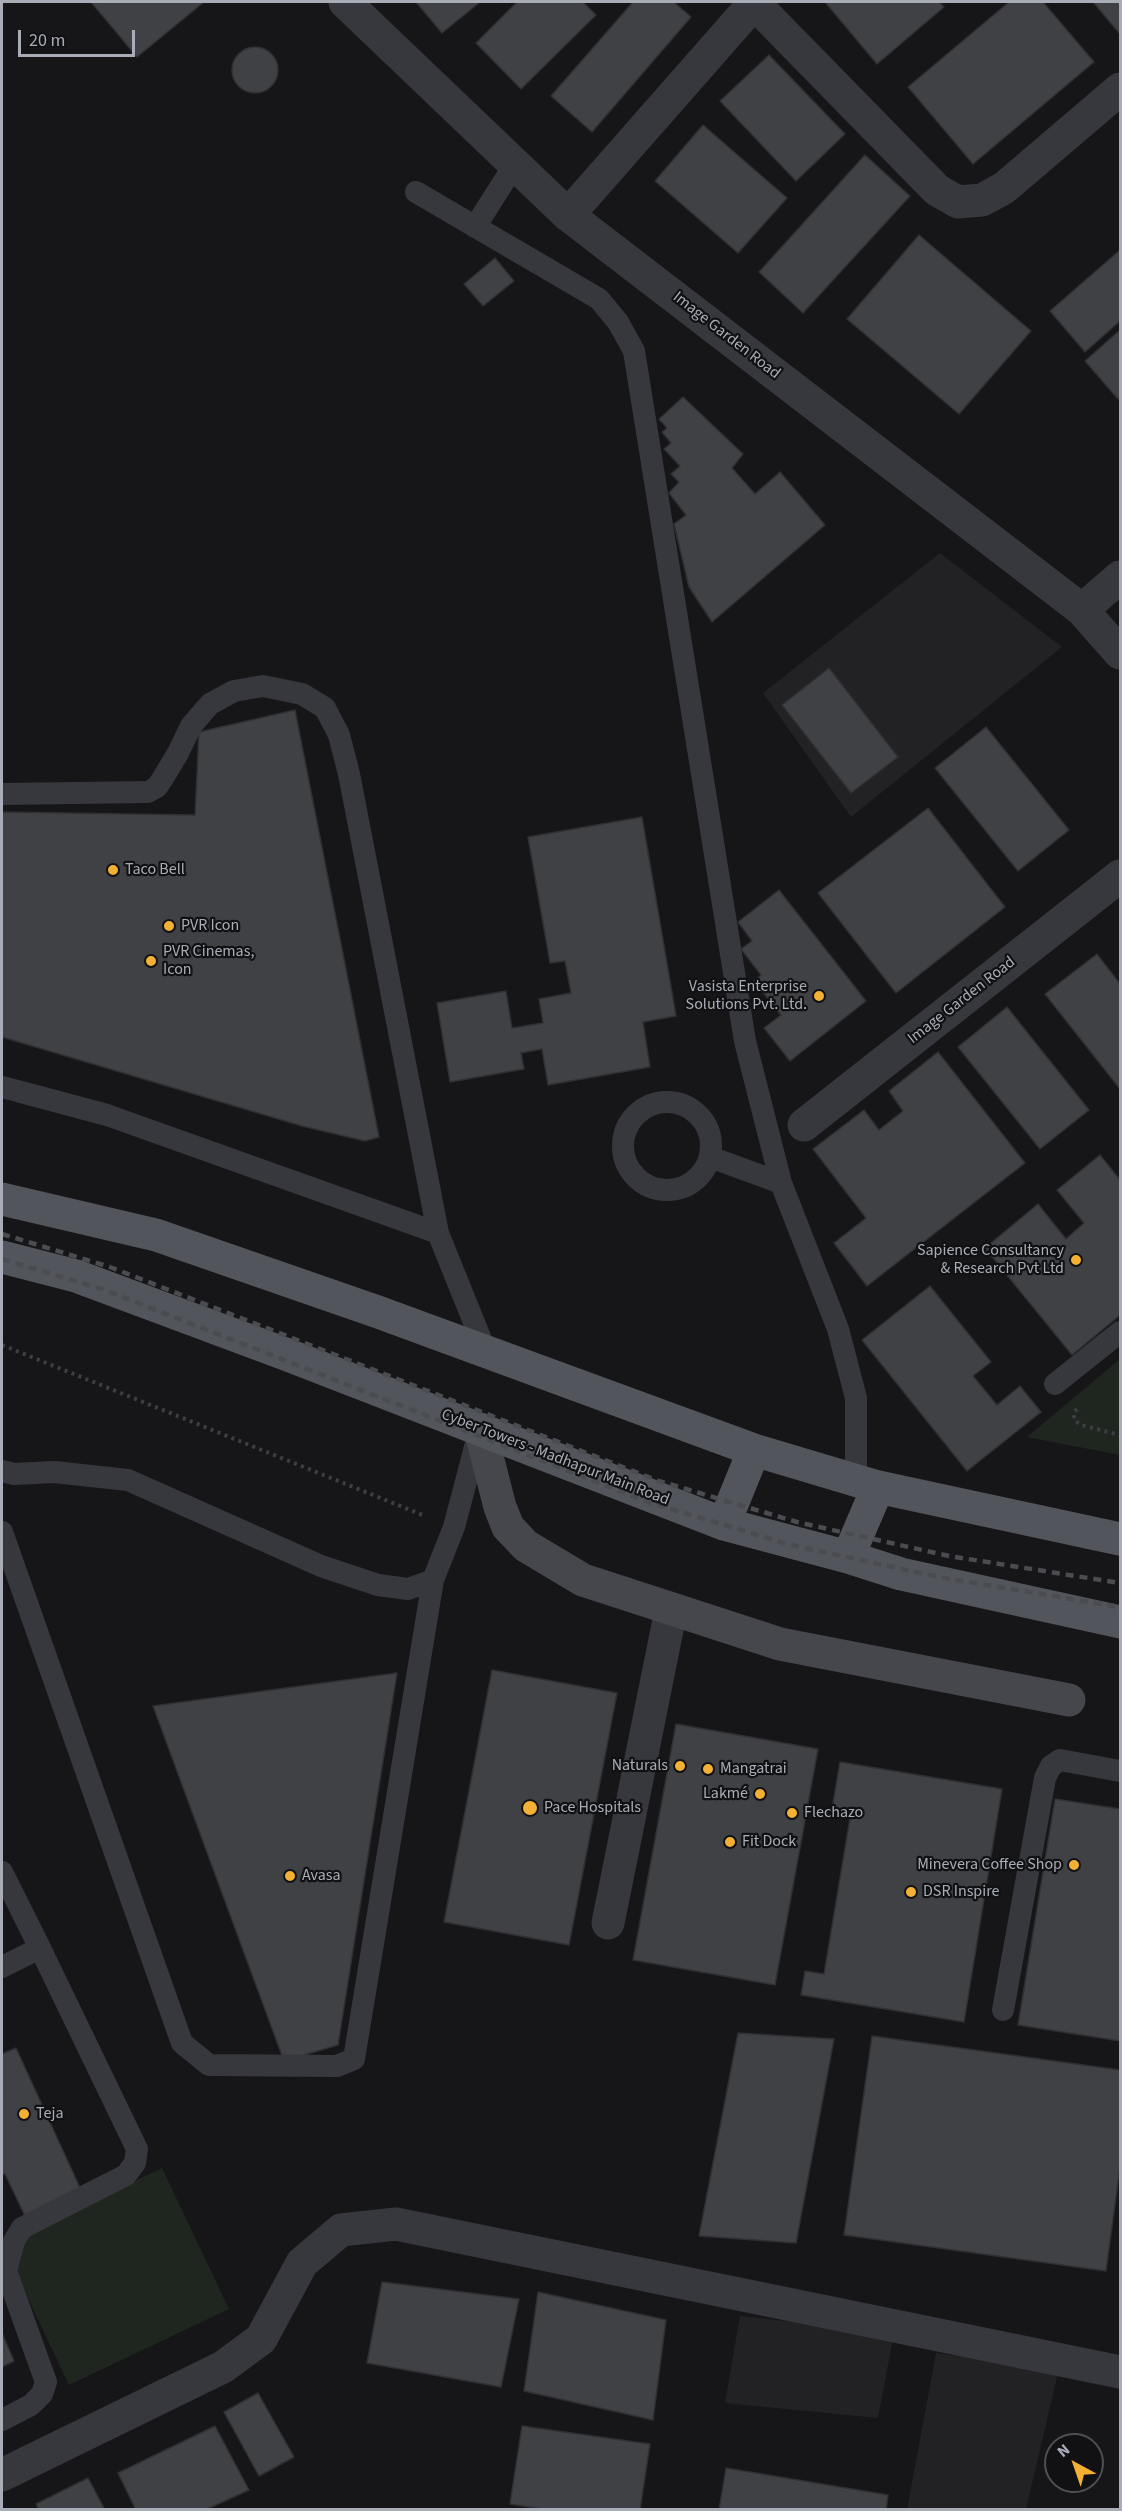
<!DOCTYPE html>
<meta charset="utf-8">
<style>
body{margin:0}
#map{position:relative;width:1122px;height:2511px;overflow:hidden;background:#161618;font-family:"Source Sans 3",sans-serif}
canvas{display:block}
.frame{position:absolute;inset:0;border:3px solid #a8adb8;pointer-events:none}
.north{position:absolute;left:1044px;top:2433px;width:60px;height:60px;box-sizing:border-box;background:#111113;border:2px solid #4d4f55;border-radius:50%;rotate:320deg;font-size:16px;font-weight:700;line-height:24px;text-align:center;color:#a8adb8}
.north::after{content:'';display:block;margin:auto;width:21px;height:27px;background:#f2b134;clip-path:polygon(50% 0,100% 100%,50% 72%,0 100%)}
.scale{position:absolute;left:18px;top:30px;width:117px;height:27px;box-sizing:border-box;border:3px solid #a8adb8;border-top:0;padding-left:8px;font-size:18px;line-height:21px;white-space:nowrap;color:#a8adb8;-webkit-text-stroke:4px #111113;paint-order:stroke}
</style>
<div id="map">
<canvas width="1122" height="2511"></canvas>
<div class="frame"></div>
<div class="north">N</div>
<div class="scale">20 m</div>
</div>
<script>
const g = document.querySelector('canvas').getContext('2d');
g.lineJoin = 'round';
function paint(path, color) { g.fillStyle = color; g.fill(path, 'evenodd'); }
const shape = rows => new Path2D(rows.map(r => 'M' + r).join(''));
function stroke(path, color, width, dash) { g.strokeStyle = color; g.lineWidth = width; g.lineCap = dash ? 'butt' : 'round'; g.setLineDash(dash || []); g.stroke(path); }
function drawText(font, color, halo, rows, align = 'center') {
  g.font = font + ' "Source Sans 3",sans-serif'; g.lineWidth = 4.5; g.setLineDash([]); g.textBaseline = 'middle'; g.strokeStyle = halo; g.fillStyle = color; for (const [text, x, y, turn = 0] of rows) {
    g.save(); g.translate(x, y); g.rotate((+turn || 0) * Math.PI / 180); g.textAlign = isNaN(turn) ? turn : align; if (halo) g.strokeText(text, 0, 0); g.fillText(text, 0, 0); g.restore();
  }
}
paint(shape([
 [940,553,1062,647,851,817,763,693],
 [740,2316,894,2333,878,2418,725,2403],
 [936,2353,1059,2369,1026,2509,907,2510]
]), '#222225');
paint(shape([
 [1120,1359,1120,1455,1027,1437],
 [162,2168,229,2309,69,2385,15,2271,22,2235]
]), '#1e261f');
const building = shape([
 [91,2,204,2,137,57,91,2],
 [416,2,480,2,442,33,416,2],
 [517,2,583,2,596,15,521,89,476,43,517,2],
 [633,2,674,2,691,17,592,132,551,96,633,2],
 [825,2,939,2,944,7,877,64,825,2],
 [1009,2,1043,2,1094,62,973,164,908,87,1009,2],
 [1093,2,1120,2,1120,34,1093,2],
 '232 70a23 23 0 1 1 46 0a23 23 0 1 1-46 0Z',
 [769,55,845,134,796,181,720,101,769,55],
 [703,125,787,198,738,253,655,181,703,125],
 [865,155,910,196,803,313,759,272,865,155],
 [919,235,1031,331,959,414,847,319,919,235],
 [1120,250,1120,321,1085,352,1050,311,1120,250],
 [495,258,514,281,483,306,464,284,495,258],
 [1120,330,1120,397,1118,399,1085,361,1120,330],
 [683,397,743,454,732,468,755,494,780,472,825,525,712,622,689,587,674,524,686,515,669,493,679,482,671,474,680,466,664,449,671,443,662,432,667,428,659,419,683,397],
 [829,668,898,757,851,793,782,705,829,668],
 [295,710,379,1137,365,1141,302,1126,2,1037,2,812,195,815,199,732,295,710],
 [986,727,1069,830,1018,871,935,768,986,727],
 [928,808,1005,907,896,993,818,893,928,808],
 [642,817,676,1016,643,1022,650,1067,548,1085,542,1049,521,1053,524,1069,450,1082,437,1003,506,991,512,1028,543,1023,539,999,571,993,565,961,550,963,528,837,642,817],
 [779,890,866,1001,790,1061,764,1028,781,1015,754,981,761,975,741,949,752,941,738,922,779,890],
 [1097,954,1120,984,1120,1089,1045,994,1097,954],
 [1007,1007,1089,1110,1040,1149,958,1047,1007,1007],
 [938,1052,1025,1163,867,1286,834,1243,866,1218,813,1149,864,1110,879,1130,903,1111,889,1091,938,1052],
 [1100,1155,1120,1180,1120,1315,1072,1355,985,1248,1038,1204,1066,1239,1084,1223,1057,1190,1100,1155],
 [930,1286,991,1362,973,1376,997,1405,1020,1386,1041,1412,967,1471,862,1340,930,1286],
 [492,1670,617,1693,569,1945,444,1922,492,1670],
 [397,1673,338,2045,284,2061,153,1706,397,1673],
 [676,1724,818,1749,775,1985,633,1960,676,1724],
 [840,1762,1002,1789,964,2022,801,1995,805,1971,824,1974,851,1812,832,1809,840,1762],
 [1055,1799,1120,1809,1120,2041,1018,2025,1055,1799],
 [738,2033,834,2039,796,2243,699,2236,738,2033],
 [872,2036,1120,2070,1120,2167,1106,2271,844,2235,872,2036],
 [16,2048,81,2190,25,2216,5,2174,2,2175,2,2054,16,2048],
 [382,2282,519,2299,501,2387,367,2363,382,2282],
 [538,2292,666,2320,653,2420,524,2391,538,2292],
 [2,2333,14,2361,2,2367,2,2333],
 [258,2393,294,2457,259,2476,224,2412,258,2393],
 [215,2426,249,2490,205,2510,136,2510,118,2473,215,2426],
 [522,2426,650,2444,640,2510,548,2510,510,2504,522,2426],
 [726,2468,888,2495,886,2510,719,2510,726,2468],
 [88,2478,105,2510,39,2510,36,2504,88,2478]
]);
paint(building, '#404145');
stroke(building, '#303034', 1.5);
stroke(shape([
 [2,1345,425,1516],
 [1077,1409,1074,1412,1074,1420,1081,1425,1120,1435]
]), '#3d3f44', 4, [3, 4.5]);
stroke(shape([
 [416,192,599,299,618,322,634,351,745,1041,781,1183,838,1329,856,1398,856,1480],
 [475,227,515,164],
 [2,794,148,792,157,787,163,778,178,753,191,726,210,704,234,691,263,686,302,694,325,708,339,735,349,774,438,1233,486,1352],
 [2,1087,107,1115,438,1233],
 '623 1146a44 44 0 1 1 88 0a44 44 0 1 1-88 0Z',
 [710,1157,781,1183],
 [1055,1384,1120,1332],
 [2,1471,14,1474,54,1472,128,1480,321,1566,378,1585,408,1589,433,1580,454,1527,479,1432],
 [2,1532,182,2043,209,2065,337,2066,354,2059,433,1580],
 [2,1872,40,1948],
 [2,1967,40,1948,137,2149,135,2163,126,2175,22,2228,14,2241,6,2271,46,2382,42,2394,31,2405,2,2420],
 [1003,2010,1045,1778,1051,1766,1060,1760,1120,1771]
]), '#37383d', 22);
stroke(shape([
 [345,2,568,215,1082,610,1120,653],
 [754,3,937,190,958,202,982,200,1004,188,1120,89],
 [568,215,755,2],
 [1082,610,1120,577],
 [804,1125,1120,876],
 [608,1923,671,1610],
 [2,2475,223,2367,261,2339,302,2263,341,2230,396,2224,1120,2372]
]), '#37383d', 33);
stroke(shape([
 [480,1429,500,1507,508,1527,526,1546,583,1580,780,1644,1069,1700]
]), '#45474d', 33);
stroke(shape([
 [2,1199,156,1235,378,1312,754,1450,878,1487,1120,1539],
 [2,1257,76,1276,288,1355,724,1524,848,1557,901,1574,1120,1622],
 [724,1524,754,1450],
 [848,1557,878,1487]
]), '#53555c', 33);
stroke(shape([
 [2,1234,110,1267,656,1480,797,1522,949,1556,1120,1583],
 [2,1259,102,1289,648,1502,791,1545,944,1578,1120,1607]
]), '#4a4c52', 4.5, [8, 6]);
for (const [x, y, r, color] of [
 [113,870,6,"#f2b134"],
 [169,926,6,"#f2b134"],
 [151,961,6,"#f2b134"],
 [819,996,6,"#f2b134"],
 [1076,1260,6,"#f2b134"],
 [680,1766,6,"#f2b134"],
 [708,1769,6,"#f2b134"],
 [760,1794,6,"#f2b134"],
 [530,1808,8,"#f2b134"],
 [792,1813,6,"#f2b134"],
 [730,1842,6,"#f2b134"],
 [1074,1865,6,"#f2b134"],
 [290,1876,6,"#f2b134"],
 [911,1892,6,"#f2b134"],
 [24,2114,6,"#f2b134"]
]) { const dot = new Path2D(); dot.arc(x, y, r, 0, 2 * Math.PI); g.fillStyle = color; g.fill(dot); stroke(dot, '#111113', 2); }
drawText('16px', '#a8adb8', '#111113', [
 ["Image Garden Road",726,336,38],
 ["Image Garden Road",962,1001,-38],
 ["Cyber Towers - Madhapur Main Road",555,1458,21]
]);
drawText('16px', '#a8adb8', '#111113', [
 ["Taco Bell",125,870],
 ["PVR Icon",181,926],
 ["PVR Cinemas,",163,952],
 ["Icon",163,970],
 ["Vasista Enterprise",807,987,"right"],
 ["Solutions Pvt. Ltd.",807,1005,"right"],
 ["Sapience Consultancy",1064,1251,"right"],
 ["& Research Pvt Ltd",1064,1269,"right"],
 ["Naturals",668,1766,"right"],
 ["Mangatrai",720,1769],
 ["Lakmé",748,1794,"right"],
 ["Pace Hospitals",544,1808],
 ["Flechazo",804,1813],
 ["Fit Dock",742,1842],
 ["Minevera Coffee Shop",1062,1865,"right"],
 ["Avasa",302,1876],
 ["DSR Inspire",923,1892],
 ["Teja",36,2114]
], 'left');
</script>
